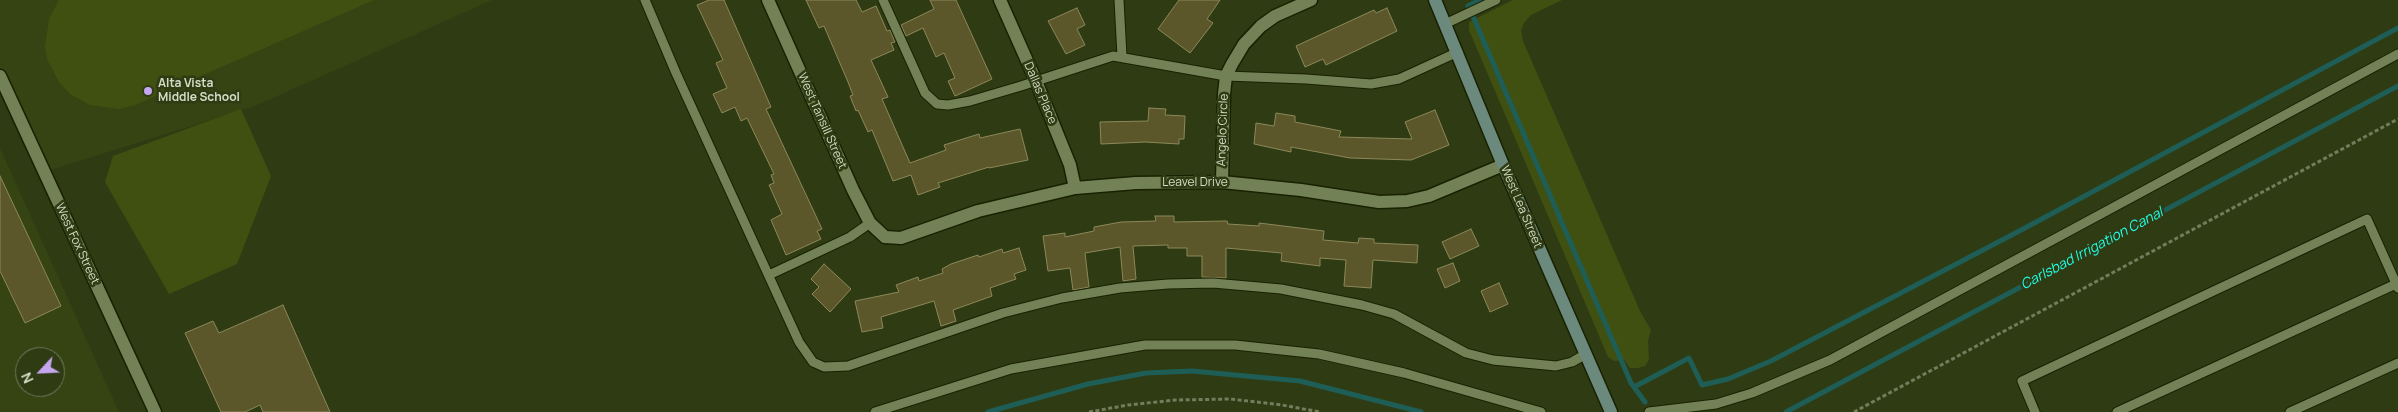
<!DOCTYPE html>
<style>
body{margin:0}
#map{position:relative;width:2398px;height:412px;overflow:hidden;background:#2f3b13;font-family:Manrope,sans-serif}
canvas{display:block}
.north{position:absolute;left:15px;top:347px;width:50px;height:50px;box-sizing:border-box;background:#2f3b13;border:1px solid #717b5b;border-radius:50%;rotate:245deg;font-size:14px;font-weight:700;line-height:20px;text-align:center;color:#d4dcc6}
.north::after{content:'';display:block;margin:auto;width:18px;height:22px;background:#c6a6f0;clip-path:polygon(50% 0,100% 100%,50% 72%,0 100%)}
</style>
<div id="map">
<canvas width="2398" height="412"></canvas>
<div class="north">N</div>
</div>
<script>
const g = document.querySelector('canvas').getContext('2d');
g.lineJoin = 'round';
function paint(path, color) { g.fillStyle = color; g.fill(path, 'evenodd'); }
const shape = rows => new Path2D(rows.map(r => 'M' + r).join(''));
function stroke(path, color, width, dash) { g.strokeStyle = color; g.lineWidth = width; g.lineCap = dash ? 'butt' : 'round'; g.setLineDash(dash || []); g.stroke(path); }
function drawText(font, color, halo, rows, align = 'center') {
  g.font = font + ' Manrope,sans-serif'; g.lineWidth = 5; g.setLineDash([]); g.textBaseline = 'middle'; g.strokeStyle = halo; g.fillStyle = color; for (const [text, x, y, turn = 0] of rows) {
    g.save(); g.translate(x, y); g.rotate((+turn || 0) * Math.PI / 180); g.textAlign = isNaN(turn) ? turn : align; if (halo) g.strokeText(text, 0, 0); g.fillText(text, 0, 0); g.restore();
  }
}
paint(shape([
 [0,0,492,0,255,106,44,172,0,76],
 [0,148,119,412,0,412],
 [25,357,55,357,55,387,25,387]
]), '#364413');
paint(shape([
 [59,0,374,0,135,105,119,109,90,105,70,94,59,82,47,59,45,47,49,19],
 [1513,0,1562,0,1531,15,1524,23,1521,30,1523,41,1640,311,1651,330,1648,341,1649,360,1645,366,1638,368,1630,368,1624,360,1614,361,1608,357,1469,30,1469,22],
 [241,109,271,176,237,264,169,294,105,182,113,156]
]), '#3f5011');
stroke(shape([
 [1470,9,1468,6,1480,0],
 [1472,14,1631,383,1645,402],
 [1634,387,1689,358,1702,385,1728,379,1771,361,2025,228,2398,28],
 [988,412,1088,384,1146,373,1192,371,1300,381,1421,412],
 [1786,412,2398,86]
]), '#1e5e56', 5);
const building = shape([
 [709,0,724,0,771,107,766,109,822,229,817,231,821,239,786,255,771,220,782,214,769,185,774,183,771,175,774,174,747,118,741,121,735,107,722,113,713,94,727,88,716,63,723,60,697,5,709,0],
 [806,0,856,0,862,12,876,6,887,31,890,30,895,42,891,43,894,50,871,60,888,97,882,99,910,163,946,150,944,145,979,134,980,138,1020,129,1028,160,989,168,989,167,938,183,940,187,918,195,911,175,893,181,872,130,868,132,858,110,856,111,850,96,853,95,848,82,824,26,819,28,806,0],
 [930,0,956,0,992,79,955,96,948,81,955,78,944,53,936,57,923,28,906,36,901,25,934,9,930,0],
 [1179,0,1220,0,1207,19,1213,23,1190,53,1158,29,1179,0],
 [1077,8,1085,25,1077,29,1085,45,1066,54,1048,21,1077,8],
 [1387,8,1397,31,1326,65,1323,59,1305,67,1296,46,1374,10,1376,13,1387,8],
 [1149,108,1166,109,1165,115,1185,116,1184,139,1179,139,1179,144,1145,142,1101,144,1100,122,1148,121,1149,108],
 [1435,110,1449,145,1411,160,1350,158,1291,147,1291,152,1254,144,1256,123,1274,126,1276,113,1295,116,1295,122,1341,131,1339,137,1412,139,1405,122,1435,110],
 [0,176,61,306,25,323,0,271,0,176],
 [1155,216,1174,216,1174,222,1227,221,1228,224,1259,226,1259,223,1324,231,1323,240,1358,243,1359,238,1374,239,1374,243,1418,245,1417,263,1373,260,1371,288,1344,286,1346,260,1320,258,1320,266,1281,261,1282,253,1226,248,1226,278,1202,277,1202,256,1187,256,1187,248,1168,248,1168,245,1133,246,1136,279,1123,281,1120,247,1085,253,1089,287,1073,290,1070,268,1048,271,1043,236,1065,233,1065,237,1094,231,1094,227,1121,222,1156,221,1155,216],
 [1471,229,1479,246,1450,259,1442,242,1471,229],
 [1019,248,1026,270,1014,274,1016,279,990,288,992,296,953,310,956,321,941,326,934,301,881,317,883,328,862,332,855,301,899,292,896,285,918,277,919,281,943,273,942,269,951,264,978,255,979,257,1002,249,1003,253,1019,248],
 [1453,263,1460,281,1445,288,1437,269,1453,263],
 [824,264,851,289,830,312,812,294,819,287,811,279,824,264],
 [1499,283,1508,304,1490,312,1481,291,1499,283],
 [283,305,330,412,263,412,260,405,245,412,221,412,185,333,213,321,219,333,283,305]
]);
paint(building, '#5b572b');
stroke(building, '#8c885a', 1);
const service = shape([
 [645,0,676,73,799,342,813,362,824,367,848,366,1003,313,1062,298,1120,288,1168,284,1213,283,1281,289,1362,305,1394,314,1466,353,1493,360,1556,366,1572,362,1586,354],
 [883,0,925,93,937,104,948,105,970,101,1021,86,1113,56,1226,76,1306,79,1371,84,1399,79,1458,52],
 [1119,0,1122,56],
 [1445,24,1496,0],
 [769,275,850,237,870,223],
 [875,412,1011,369,1145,345,1235,345,1319,354,1404,373,1541,412],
 [1649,412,1716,404,1752,393,1830,360,2398,54],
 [2035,412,2022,381,2367,219,2398,288],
 [2117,412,2398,283],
 [2290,412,2398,363]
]);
const minor = shape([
 [768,0,853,190,870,223,885,237,901,238,978,211,1075,188,1136,183,1222,182,1301,190,1379,202,1407,201,1429,196,1503,165],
 [1000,0,1036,81,1070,165,1075,188],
 [0,76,155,412],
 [1222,182,1224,94,1226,76,1232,64,1244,44,1261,26,1275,16,1311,0]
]);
const secondary = shape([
 [1435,0,1503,165,1611,412]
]);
stroke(service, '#182200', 11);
stroke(minor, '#182200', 15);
stroke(secondary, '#182200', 15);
stroke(shape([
 [1089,412,1128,405,1176,400,1230,399,1282,405,1320,412],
 [1854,412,2398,119]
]), '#727d5c', 3, [4, 2.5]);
stroke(service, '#738157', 9);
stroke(minor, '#738157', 12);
stroke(secondary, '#6b897c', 12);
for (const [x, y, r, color] of [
 [148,91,5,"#c6a6f0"]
]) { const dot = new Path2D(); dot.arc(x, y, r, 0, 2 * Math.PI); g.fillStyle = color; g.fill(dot); stroke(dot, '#2f3b13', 2); }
drawText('bold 12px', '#d4dcc6', '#2f3b13', [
 ["Alta Vista",158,84],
 ["Middle School",158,98]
], 'left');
drawText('12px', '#d4dcc6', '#2f3b13', [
 ["Dallas Place",1040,93,67],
 ["West Tansill Street",822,121,66],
 ["Angelo Circle",1223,130,-88],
 ["Leavel Drive",1195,183],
 ["West Lea Street",1521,207,67],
 ["West Fox Street",77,244,65]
]);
drawText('italic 14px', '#21fee8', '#2f3b13', [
 ["Carlsbad Irrigation Canal",2092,249,-28]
]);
</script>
